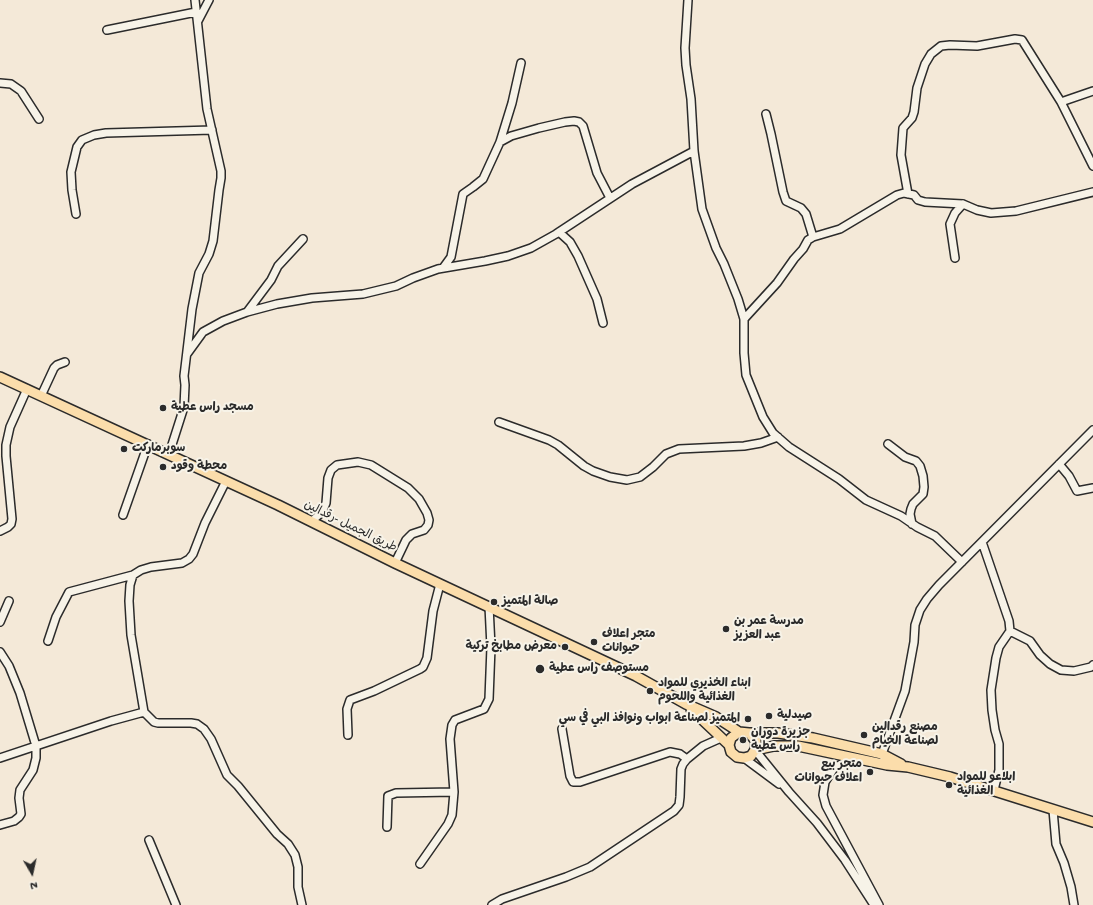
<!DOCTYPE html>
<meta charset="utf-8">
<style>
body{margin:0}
#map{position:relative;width:1093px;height:905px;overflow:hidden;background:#f4e9d8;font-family:"Gochi Hand",sans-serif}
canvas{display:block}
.north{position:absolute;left:12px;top:853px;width:40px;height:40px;-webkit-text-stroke:3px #f7f3e8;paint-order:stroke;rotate:171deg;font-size:11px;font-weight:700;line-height:16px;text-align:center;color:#2b2b2b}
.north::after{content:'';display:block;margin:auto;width:14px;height:18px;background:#2b2b2b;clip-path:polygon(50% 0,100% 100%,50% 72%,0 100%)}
</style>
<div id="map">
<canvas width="1093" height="905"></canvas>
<div class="north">N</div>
</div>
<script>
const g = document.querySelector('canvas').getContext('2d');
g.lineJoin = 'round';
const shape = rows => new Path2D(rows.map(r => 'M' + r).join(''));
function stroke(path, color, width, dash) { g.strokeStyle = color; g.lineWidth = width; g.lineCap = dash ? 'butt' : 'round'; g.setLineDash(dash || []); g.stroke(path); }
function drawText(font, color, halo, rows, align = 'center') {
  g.font = font + ' "Gochi Hand","Playpen Sans Arabic",sans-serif'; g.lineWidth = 4; g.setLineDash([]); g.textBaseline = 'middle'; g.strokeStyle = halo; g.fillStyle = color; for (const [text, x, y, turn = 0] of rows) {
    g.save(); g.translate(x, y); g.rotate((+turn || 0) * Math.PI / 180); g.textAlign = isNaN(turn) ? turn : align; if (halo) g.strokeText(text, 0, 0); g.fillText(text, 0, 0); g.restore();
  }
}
const minor = shape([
 [688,0,685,48,686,65,691,99,694,151,702,209,716,248,724,264,738,299,744,319,744,353,746,375,763,417,773,433,789,447,839,479,866,500,901,516,917,527,935,536,962,562],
 [198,21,209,0],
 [107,30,196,12],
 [0,83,11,84,21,91,39,119],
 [1061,102,1093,91],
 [766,114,771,134,783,192,786,201,801,208,806,214,813,237],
 [500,142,511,136,539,128,565,122,574,121,579,122,583,126,597,173,610,198],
 [908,194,901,155,903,128,912,118,914,112,917,88,925,64,931,54,941,46,950,45,977,46,1015,39,1022,40,1061,102,1093,166],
 [76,214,72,190,71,172,77,147,82,140,94,135,106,133,212,130],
 [559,232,570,242,578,256,597,299,603,323],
 [955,258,950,224,955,213,963,204],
 [443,268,451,257,463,194,473,187,483,179,500,142,512,103,521,63],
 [247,312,271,280,278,266,303,239],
 [744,319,777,283,794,259,803,249,808,240,813,237,840,229,897,195,904,193,914,195,918,200,925,202,963,204,977,210,991,213,1016,211,1093,192],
 [187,354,203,332,223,321,247,312,277,304,312,298,363,294,396,286,413,278,438,269,485,261,508,256,531,248,556,234,632,184,694,151],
 [41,396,54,368,57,365,65,362],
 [499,422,549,440,558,445,584,466,593,471,610,477,627,480,640,477,653,467,666,454,679,449,744,446,761,443,778,437],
 [888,444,905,457,916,461,920,466,923,476,924,487,923,494,913,504,911,509,910,514,912,524],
 [169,454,184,407,185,385,184,376,192,309,199,273,209,254,213,241,219,190,221,178,221,171,207,109,195,0],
 [1059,464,1069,476,1077,491,1093,488],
 [226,481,205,523,193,554,189,559,182,563,151,567,141,570,133,575,130,585,129,601,131,635,144,712,154,722,158,723,191,723,197,724,204,729,211,739,227,775,238,786,277,834,288,844,295,855,298,867,298,887,302,905],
 [123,515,148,444],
 [312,521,322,512,326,503,328,478,331,470,337,465,358,462,371,465,408,488,419,499,427,513,429,520,428,525,424,530,412,534,406,540,395,563],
 [0,531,8,527,11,524,12,519,6,456,6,445,10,427,27,389],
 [982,542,1009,621,1010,631,999,647,996,658,991,690,992,710,995,730,999,744,999,770,994,790],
 [0,622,9,601],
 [1010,631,1030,641,1040,655,1050,664,1061,670,1074,671,1091,667,1093,665],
 [48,641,56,617,69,592,133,575],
 [0,652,9,666,20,693,36,746,36,758,33,770,20,790,19,798,21,814,19,817,14,821,0,825],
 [562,729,570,776,573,782,580,782,670,752,680,754,687,759],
 [348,735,347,709,350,700,374,691,420,669,423,667,427,658,433,611,440,584],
 [755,750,789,792,817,823,845,860,874,905],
 [0,758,111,721,144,712],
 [744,758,779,784],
 [884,758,882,754,905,691,914,642,915,625,920,610,927,599,939,585,1093,430],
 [856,760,850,760,834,768,825,782,823,795,826,806,879,905],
 [1053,810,1056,844,1064,863,1071,887,1074,905],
 [387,827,388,796,396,793,454,792],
 [149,840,176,905],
 [420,864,448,824,452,815,454,792,450,739,452,725,455,720,484,709,489,699,491,647,489,606],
 [492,905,502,899,566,877,590,867,674,811,679,805,680,797,681,769,683,764,687,759,703,746,721,738]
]);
const major = shape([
 [0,377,278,505,395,563,636,676,686,704,716,717,739,732],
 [691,709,729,745,731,752,737,757,744,758,751,756,755,750,756,741,749,733,739,732,731,738,729,745],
 [749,733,778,733,813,738,882,754,901,764],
 [755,750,774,746,798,746,887,765,908,767,950,777,1093,822]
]);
stroke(minor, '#2b2b2b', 10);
stroke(major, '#2b2b2b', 12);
stroke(minor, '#f7f3e8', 7);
stroke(major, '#fbddab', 9);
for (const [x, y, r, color] of [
 [163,408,4,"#2b2b2b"],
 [124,449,4,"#2b2b2b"],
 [163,467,4,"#2b2b2b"],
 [494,602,4,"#2b2b2b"],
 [726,629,4,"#2b2b2b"],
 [594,642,4,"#2b2b2b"],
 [565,647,4,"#2b2b2b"],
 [540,669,5,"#2b2b2b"],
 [650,691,4,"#2b2b2b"],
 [769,716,4,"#2b2b2b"],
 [748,719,4,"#2b2b2b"],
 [864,735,4,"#2b2b2b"],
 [743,740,4,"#2b2b2b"],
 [870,772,4,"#2b2b2b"],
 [949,785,4,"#2b2b2b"]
]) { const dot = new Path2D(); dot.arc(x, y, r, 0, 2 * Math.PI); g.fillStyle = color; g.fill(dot); stroke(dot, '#f7f3e8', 1.5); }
drawText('bold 12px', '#2b2b2b', '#f7f3e8', [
 ["مسجد راس عطية",171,408],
 ["سوبرماركت",132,449],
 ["محطة وقود",171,467],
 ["صالة المتميز",502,602],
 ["مدرسة عمر بن",734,622],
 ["عبد العزيز",734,636],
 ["متجر اعلاف",602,635],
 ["حيوانات",602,649],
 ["معرض مطابخ تركية",557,647,"right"],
 ["مستوصف راس عطية",549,669],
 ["ابناء الخذيري للمواد",658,684],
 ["الغذائية واللحوم",658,698],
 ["صيدلية",777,716],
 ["المتميز لصناعة ابواب ونوافذ البي في سي",740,719,"right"],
 ["مصنع رقدالين",872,728],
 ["لصناعة الخيام",872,742],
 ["جزيرة دوران",751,733],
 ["راس عطية",751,747],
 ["متجر بيع",862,765,"right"],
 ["اعلاف حيوانات",862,779,"right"],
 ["ابلاعو للمواد",957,778],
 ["الغذائية",957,792]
], 'left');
drawText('12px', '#2b2b2b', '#f7f3e8', [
 ["طريق الجميل -رقدالين",350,527,26]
]);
</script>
